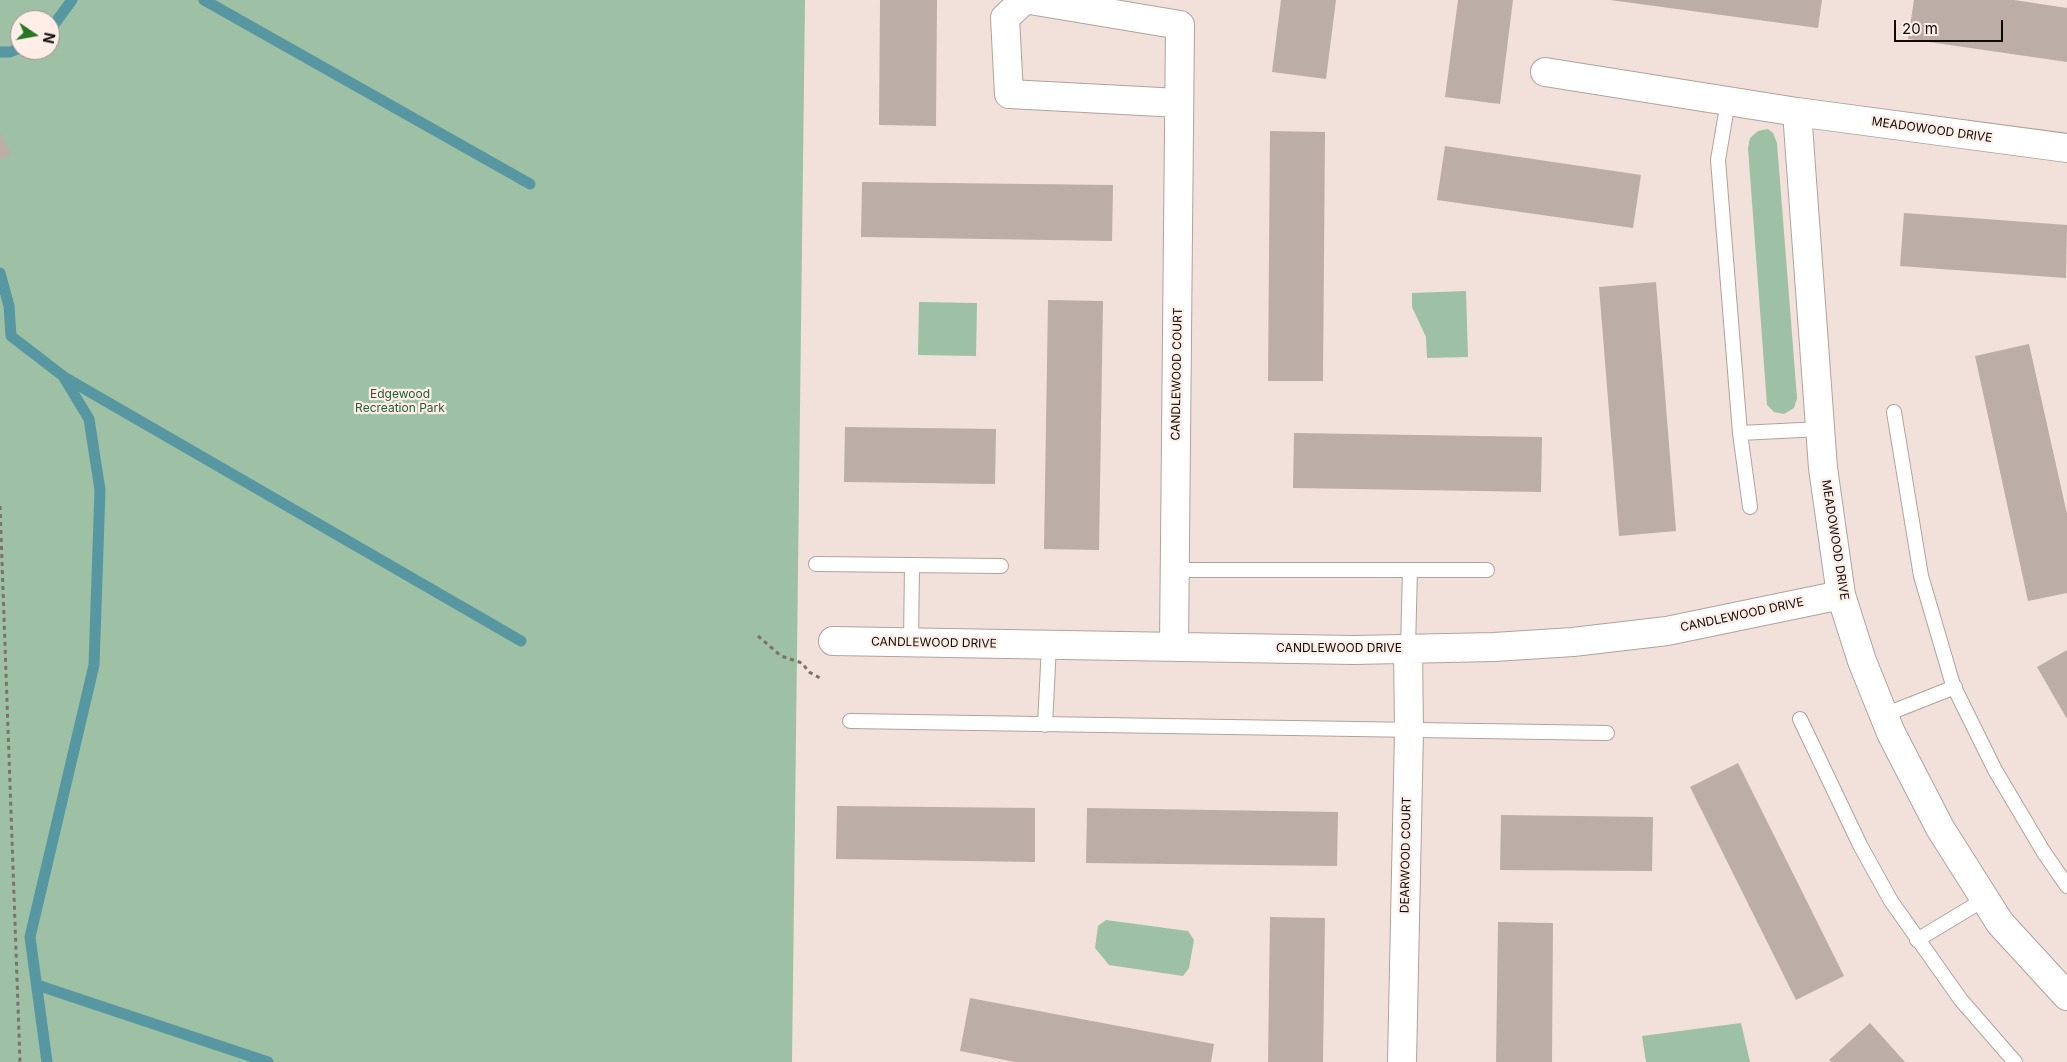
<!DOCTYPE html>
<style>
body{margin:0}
#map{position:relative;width:2067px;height:1062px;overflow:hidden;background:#f1e1da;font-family:Inter,sans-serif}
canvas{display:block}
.north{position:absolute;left:10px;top:10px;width:50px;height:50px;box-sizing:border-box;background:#ffeee7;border:1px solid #9f938e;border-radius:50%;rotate:102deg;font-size:14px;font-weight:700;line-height:20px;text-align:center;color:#0f0a08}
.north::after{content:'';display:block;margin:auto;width:18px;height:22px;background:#257721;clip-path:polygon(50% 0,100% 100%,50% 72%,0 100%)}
.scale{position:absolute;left:1894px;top:20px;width:109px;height:22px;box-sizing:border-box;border:2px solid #0f0a08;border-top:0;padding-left:6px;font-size:15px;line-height:18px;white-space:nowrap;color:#0f0a08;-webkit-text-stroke:4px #ffeee7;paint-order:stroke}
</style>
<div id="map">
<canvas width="2067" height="1062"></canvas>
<div class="north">N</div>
<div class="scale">20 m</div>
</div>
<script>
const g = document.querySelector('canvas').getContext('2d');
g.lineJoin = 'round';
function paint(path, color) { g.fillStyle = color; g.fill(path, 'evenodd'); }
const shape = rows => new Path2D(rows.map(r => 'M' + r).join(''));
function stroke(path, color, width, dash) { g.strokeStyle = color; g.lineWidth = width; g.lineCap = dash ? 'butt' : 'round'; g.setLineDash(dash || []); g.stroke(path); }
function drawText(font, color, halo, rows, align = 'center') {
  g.font = font + ' Inter,sans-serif'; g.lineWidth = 4.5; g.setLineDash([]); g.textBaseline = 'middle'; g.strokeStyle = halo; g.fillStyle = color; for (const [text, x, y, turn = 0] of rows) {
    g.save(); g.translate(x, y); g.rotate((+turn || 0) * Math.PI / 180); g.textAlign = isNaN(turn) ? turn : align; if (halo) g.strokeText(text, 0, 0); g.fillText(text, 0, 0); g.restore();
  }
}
paint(shape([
 [0,0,805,0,792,1062,0,1062],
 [20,20,50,20,50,50,20,50],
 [1768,129,1773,133,1777,143,1797,398,1794,408,1784,414,1774,412,1767,405,1748,148,1750,138,1758,131],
 [1466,291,1468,357,1427,358,1426,337,1412,307,1412,293],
 [919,302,977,303,976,356,918,355],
 [1106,920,1188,931,1194,940,1189,968,1183,976,1109,965,1095,948,1098,926],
 [1741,1023,1750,1062,1646,1062,1642,1036]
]), '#9ec0a4');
stroke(shape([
 [204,0,530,184],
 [50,30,72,0],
 [0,52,10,52,20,48],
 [0,273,9,306,11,336,63,376,89,419,100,490,94,665,30,937,47,1062],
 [64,377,521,641],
 [37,985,268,1062]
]), '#5797a1', 11);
paint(shape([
 [880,0,937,0,936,126,879,125],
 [1281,0,1336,0,1326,79,1272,72],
 [1458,0,1513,0,1500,104,1445,97],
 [1610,0,1822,0,1818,28],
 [1914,0,2014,0,2067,8,2067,62,1908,39],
 [1270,131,1325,132,1323,381,1268,381],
 [0,133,11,154,0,160],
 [1445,146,1641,175,1633,228,1437,200],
 [862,182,1113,185,1112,241,861,237],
 [1904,213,2067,225,2066,278,1900,266],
 [1656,282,1676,531,1619,536,1599,287],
 [1048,300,1103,301,1099,550,1044,549],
 [2029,344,2067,514,2067,593,2028,601,1975,356],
 [845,427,996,429,995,484,844,482],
 [1294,433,1542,437,1541,492,1293,488],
 [2067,650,2067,719,2037,667],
 [1738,763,1844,976,1796,1000,1690,787],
 [837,806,1035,808,1035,862,836,859],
 [1087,808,1338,812,1337,866,1086,863],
 [1501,815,1653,817,1652,871,1500,870],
 [1270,917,1325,918,1323,1062,1268,1062],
 [1498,922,1553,923,1552,1062,1496,1062],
 [970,998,1214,1044,1211,1062,1015,1062,960,1051],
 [1870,1023,1905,1062,1831,1062,1829,1060]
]), '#bcada6');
const lane = shape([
 [1728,101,1718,160,1740,433,1750,507],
 [1894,412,1921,576,1953,685,1995,770,2043,851,2067,886],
 [1740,433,1821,429],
 [816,564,1001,566],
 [1175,570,1487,570],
 [911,642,912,565],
 [1408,648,1410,570],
 [1884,715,1955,687],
 [1800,719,1860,845,1891,901,1961,1000,2015,1062],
 [850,721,1607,733],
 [1045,725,1049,645],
 [1917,940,1985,899]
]);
const street = shape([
 [1024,0,1005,18,1009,94,1179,103],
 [1030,0,1180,25,1174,646],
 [1545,72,1797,112,2067,148],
 [1797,112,1823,468,1841,595,1862,661,1891,733,1940,828,2000,923,2067,996],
 [833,641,1354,650,1494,647,1573,642,1667,631,1841,595],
 [1402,1062,1409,731,1408,648]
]);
stroke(lane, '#b1a29b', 16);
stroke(street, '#b1a29b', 30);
stroke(shape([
 [0,506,20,1062],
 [758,636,781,656,802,663,809,672,820,678]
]), '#7c716d', 3, [4, 4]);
stroke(lane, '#fff', 14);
stroke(street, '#fff', 28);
drawText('12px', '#0f0a08', '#ffeee7', [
 ["MEADOWOOD DRIVE",1932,130,8],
 ["CANDLEWOOD COURT",1177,374,-89],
 ["MEADOWOOD DRIVE",1835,540,81],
 ["CANDLEWOOD DRIVE",1742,615,-12],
 ["CANDLEWOOD DRIVE",934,643,1],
 ["CANDLEWOOD DRIVE",1339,648],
 ["DEARWOOD COURT",1406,855,-89]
]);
drawText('12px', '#1f5f32', '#ffeee7', [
 ["Edgewood",400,394],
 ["Recreation Park",400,408]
]);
</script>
